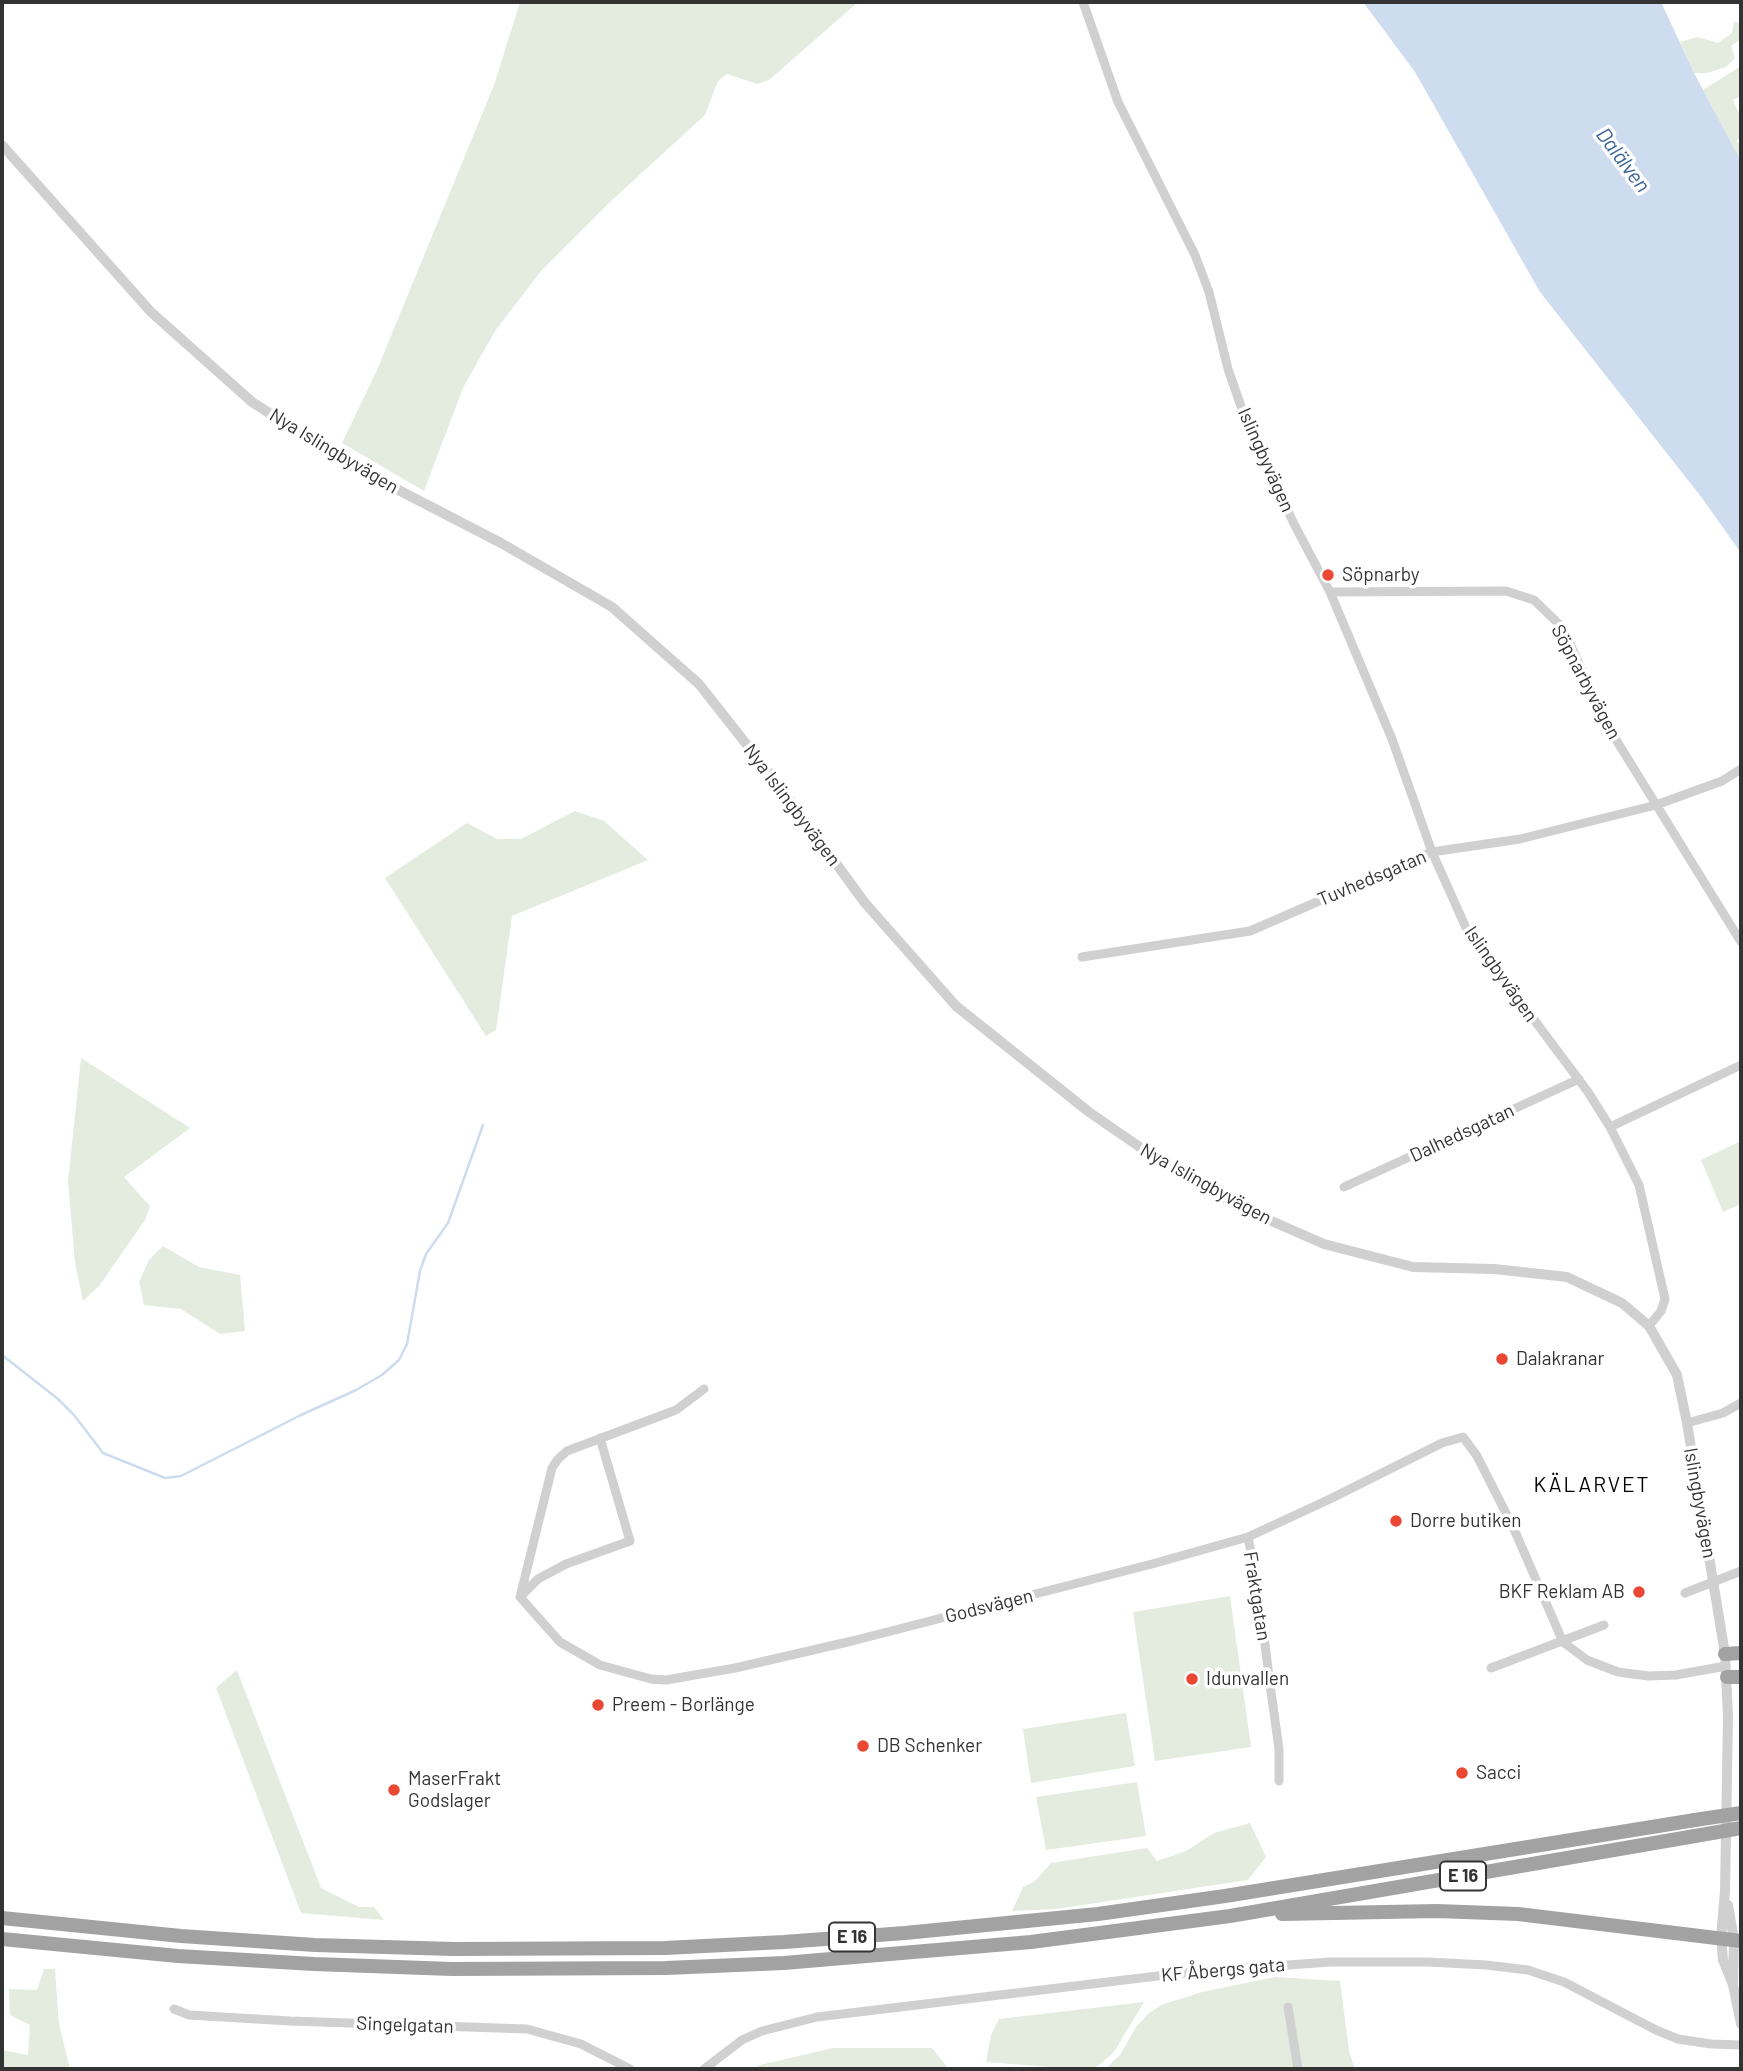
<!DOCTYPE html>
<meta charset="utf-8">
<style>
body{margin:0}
#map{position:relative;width:1743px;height:2071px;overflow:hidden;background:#fff;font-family:Barlow,sans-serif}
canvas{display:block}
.frame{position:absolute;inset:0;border:4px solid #333;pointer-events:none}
</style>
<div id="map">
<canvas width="1743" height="2071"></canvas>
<div class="frame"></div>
</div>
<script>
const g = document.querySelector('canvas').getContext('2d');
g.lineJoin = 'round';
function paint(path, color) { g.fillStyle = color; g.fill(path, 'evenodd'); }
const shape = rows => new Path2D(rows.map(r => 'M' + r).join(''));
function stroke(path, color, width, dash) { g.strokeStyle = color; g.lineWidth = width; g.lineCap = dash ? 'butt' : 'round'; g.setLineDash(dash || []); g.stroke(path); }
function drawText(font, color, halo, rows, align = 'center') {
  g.font = font + ' Barlow,sans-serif'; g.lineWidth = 7; g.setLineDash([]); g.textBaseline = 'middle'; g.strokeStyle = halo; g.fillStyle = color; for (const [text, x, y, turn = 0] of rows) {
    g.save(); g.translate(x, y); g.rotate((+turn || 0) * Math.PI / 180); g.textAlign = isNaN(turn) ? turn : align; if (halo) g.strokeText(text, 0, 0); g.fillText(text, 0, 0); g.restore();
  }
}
paint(shape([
 [520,2,858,2,769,80,757,84,727,74,718,81,705,115,610,202,541,271,495,331,463,388,424,491,342,443,377,370,494,85],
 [1734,22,1741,23,1741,39,1731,46,1735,58,1726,67,1707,73,1694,73,1680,42,1697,37,1718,43,1732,33],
 [1741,66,1741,96,1733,100,1741,117,1741,137,1737,140,1741,147,1741,161,1703,90],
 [575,811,604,821,648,860,512,916,496,1030,486,1036,385,878,467,823,497,839,521,839],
 [81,1058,190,1128,124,1177,150,1206,145,1220,99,1286,83,1301,75,1262,68,1182],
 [1741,1141,1741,1204,1723,1212,1701,1160],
 [163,1246,199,1267,240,1275,245,1331,220,1334,181,1309,144,1305,139,1282,149,1260],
 [1230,1596,1251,1747,1155,1761,1133,1612],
 [237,1670,321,1888,359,1907,374,1907,384,1920,301,1913,216,1688],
 [1126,1713,1135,1766,1031,1783,1023,1729],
 [1137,1782,1146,1836,1046,1850,1036,1797],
 [1250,1823,1266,1857,1248,1880,1056,1909,1012,1911,1023,1887,1034,1882,1051,1863,1147,1848,1157,1861,1186,1851,1214,1833],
 [44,1969,55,1969,59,2025,70,2069,2,2069,2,2050,28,2055,30,2025,10,2015,9,1989,37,1990],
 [1275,1977,1340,1981,1349,2051,1355,2069,1105,2069,1120,2055,1136,2027,1148,2014,1161,2005,1202,1992],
 [1144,2002,1114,2052,1098,2066,1089,2069,1055,2069,1050,2067,986,2062,991,2035,999,2019],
 [833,2048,932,2048,949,2069,753,2069,760,2065]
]), '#e3ecdf');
paint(shape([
 [1363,2,1661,2,1694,73,1741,161,1741,553,1702,498,1540,292,1415,72]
]), '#cedcef');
stroke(shape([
 [2,1355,58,1399,74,1415,103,1453,165,1478,181,1476,299,1416,356,1390,382,1375,399,1360,407,1344,420,1271,426,1254,448,1223,483,1125]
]), '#cedcef', 2.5);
stroke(shape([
 [1083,2,1118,102,1195,255,1209,292,1228,369,1243,412,1294,524,1330,592,1392,739,1432,852,1467,930,1588,1092,1610,1127,1639,1185,1665,1299,1661,1311,1649,1326],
 [1330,592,1506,591,1534,600,1562,627,1610,730,1741,942],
 [1082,957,1250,931,1432,852,1520,839,1656,805,1722,781,1741,769],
 [1610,1127,1741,1065],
 [1344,1187,1579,1079],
 [1687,1423,1723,1413,1741,1403],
 [1248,1537,1257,1582,1270,1684,1279,1749,1279,1781],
 [1685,1593,1741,1571],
 [521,1596,538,1579,566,1564,630,1541,600,1438],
 [520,1597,560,1642,600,1665,651,1679,666,1680,735,1668,852,1641,1152,1564,1248,1537,1330,1499,1442,1443,1463,1437,1477,1456,1514,1529,1563,1642,1587,1660,1618,1672,1648,1676,1676,1675,1726,1666],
 [520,1597,552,1468,558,1459,567,1451,676,1410,704,1389],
 [1491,1668,1604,1625],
 [1288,2007,1298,2069],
 [174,2009,189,2015,290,2021,527,2029,581,2044,630,2069],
 [704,2069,742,2040,762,2031,817,2017,1191,1972,1330,1962,1428,1962,1486,1965,1528,1970,1564,1982,1656,2030,1678,2039,1711,2044,1741,2045]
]), '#d0d0d0', 9);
stroke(shape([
 [2,145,151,312,252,402,350,465,501,543,612,607,699,684,777,783,865,903,956,1006,1089,1112,1160,1161,1244,1209,1324,1244,1413,1267,1494,1269,1567,1277,1622,1303,1649,1326,1677,1375,1687,1423,1725,1654,1728,1716,1725,1891,1721,1938,1723,1960,1733,1985,1741,2024],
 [1728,1905,1734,1940,1733,1983]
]), '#d0d0d0', 10);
stroke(shape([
 [1725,1654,1741,1653],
 [1727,1677,1741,1677],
 [1282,1914,1437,1911,1518,1914,1741,1941],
 [2,1918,181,1936,315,1945,454,1949,665,1948,784,1942,905,1933,1098,1914,1225,1896,1695,1820],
 [2,1939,178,1956,314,1964,452,1969,666,1968,784,1963,1031,1942,1230,1916,1695,1836]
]), '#a2a2a2', 14);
stroke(shape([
 [1695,1820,1741,1813],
 [1695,1836,1741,1828]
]), '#a2a2a2', 14);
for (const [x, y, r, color] of [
 [1328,575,7,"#eb4834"],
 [1502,1359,7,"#eb4834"],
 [1396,1521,7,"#eb4834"],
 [1639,1592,7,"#eb4834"],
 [1192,1679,7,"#eb4834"],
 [598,1705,7,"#eb4834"],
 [863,1746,7,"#eb4834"],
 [1462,1773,7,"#eb4834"],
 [394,1790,7,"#eb4834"]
]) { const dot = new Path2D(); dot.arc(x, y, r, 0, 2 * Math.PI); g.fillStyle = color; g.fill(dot); stroke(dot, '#fff', 2.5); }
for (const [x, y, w] of [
 [1463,1876,46],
 [852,1937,46]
]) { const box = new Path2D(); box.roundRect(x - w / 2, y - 14.5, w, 29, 5); g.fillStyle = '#fff'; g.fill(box); stroke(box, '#333', 2); }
drawText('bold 18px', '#333', null, [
 ["E 16",1463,1876],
 ["E 16",852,1937]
]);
drawText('19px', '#333', '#fff', [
 ["Nya Islingbyvägen",334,451,31],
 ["Islingbyvägen",1266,460,66],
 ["Söpnarbyvägen",1586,682,62],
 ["Nya Islingbyvägen",792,805,53],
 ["Tuvhedsgatan",1372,878,-23],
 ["Islingbyvägen",1501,974,55],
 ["Dalhedsgatan",1462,1133,-25],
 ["Nya Islingbyvägen",1206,1184,29],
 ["Islingbyvägen",1700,1503,80],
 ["Fraktgatan",1257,1596,81],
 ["Godsvägen",989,1606,-14],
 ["KF Åbergs gata",1223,1970,-5],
 ["Singelgatan",405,2025,2]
]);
drawText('19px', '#333', '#fff', [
 ["Söpnarby",1342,575],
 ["Dalakranar",1516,1359],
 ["Dorre butiken",1410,1521],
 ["BKF Reklam AB",1625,1592,"right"],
 ["Idunvallen",1206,1679],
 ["Preem - Borlänge",612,1705],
 ["DB Schenker",877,1746],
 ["Sacci",1476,1773],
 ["MaserFrakt",408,1779],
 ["Godslager",408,1801]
], 'left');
drawText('italic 21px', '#3c649a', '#fff', [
 ["Dalälven",1623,160,53]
]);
g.letterSpacing = '2px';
drawText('21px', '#000', '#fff', [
 ["KÄLARVET",1592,1485]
]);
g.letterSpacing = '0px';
</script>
